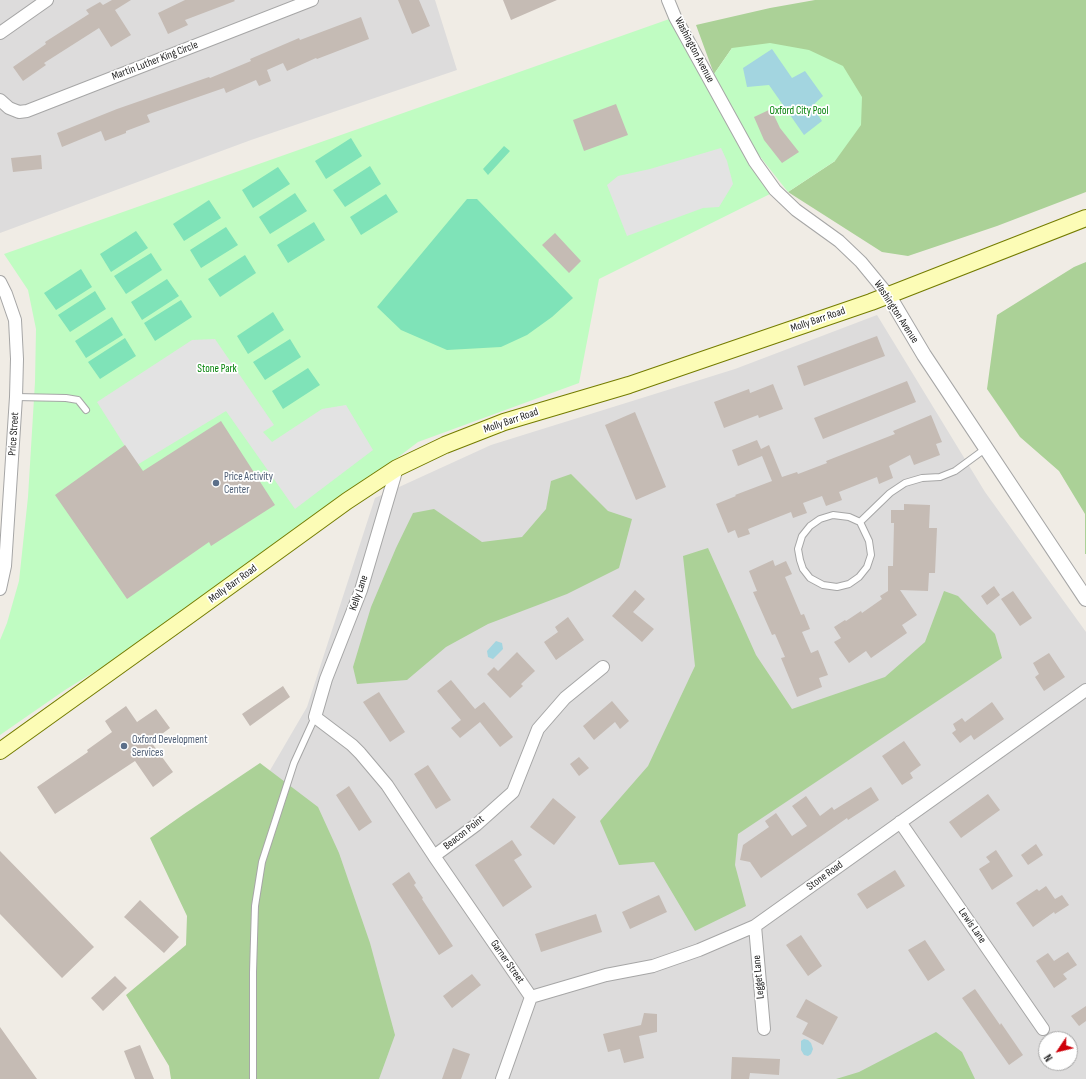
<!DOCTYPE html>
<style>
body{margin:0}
#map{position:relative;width:1086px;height:1079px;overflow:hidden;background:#f0ece5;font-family:"Sofia Sans Condensed",sans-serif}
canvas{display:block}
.north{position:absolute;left:1038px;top:1031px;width:40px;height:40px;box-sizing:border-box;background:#fff;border:1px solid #a5a5a5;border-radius:50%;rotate:235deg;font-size:11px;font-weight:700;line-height:16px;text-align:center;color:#1f1f1f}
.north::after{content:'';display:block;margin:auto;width:14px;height:18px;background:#ce000a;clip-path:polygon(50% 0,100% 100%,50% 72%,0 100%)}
</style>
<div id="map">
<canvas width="1086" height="1079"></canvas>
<div class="north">N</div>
</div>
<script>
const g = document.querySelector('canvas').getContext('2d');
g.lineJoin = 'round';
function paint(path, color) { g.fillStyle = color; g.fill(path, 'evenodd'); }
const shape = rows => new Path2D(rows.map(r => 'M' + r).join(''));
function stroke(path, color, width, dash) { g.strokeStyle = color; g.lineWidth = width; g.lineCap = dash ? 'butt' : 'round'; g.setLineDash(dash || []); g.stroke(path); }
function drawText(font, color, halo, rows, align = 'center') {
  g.font = font + ' "Sofia Sans Condensed",sans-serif'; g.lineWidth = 3.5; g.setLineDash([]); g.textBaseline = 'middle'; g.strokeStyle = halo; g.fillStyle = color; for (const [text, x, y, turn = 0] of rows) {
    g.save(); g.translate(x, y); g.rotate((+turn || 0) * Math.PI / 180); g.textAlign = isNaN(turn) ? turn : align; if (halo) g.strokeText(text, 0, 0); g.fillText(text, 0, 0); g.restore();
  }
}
paint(shape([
 [0,0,435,0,457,70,251,140,0,233],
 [877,315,985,492,1086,632,1086,1079,218,1079,241,820,307,707,375,498,491,445,735,369],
 [1046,1039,1070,1039,1070,1063,1046,1063]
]), '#dddcdc');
paint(shape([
 [815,0,1086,0,1086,192,997,226,908,256,882,252,788,192,835,161,732,48,714,74,696,25,770,8],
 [1086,262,1086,554,1085,554,1085,514,1059,471,1020,437,987,389,997,315,1074,267],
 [571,474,608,511,632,519,619,568,567,594,488,624,446,647,407,680,357,684,353,667,371,607,396,548,413,513,434,509,482,542,522,537,546,509,551,481],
 [708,548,756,655,792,709,885,677,925,642,944,591,958,596,995,634,1002,658,738,834,735,865,746,906,695,931,654,862,619,865,600,821,648,766,695,666,683,556],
 [260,763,318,807,339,853,370,943,395,1035,379,1079,171,1079,169,1066,126,995,186,945,187,916,150,838,184,814],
 [936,1032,962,1052,975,1079,836,1079,859,1072]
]), '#abd197');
paint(shape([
 [675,17,755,162,770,194,599,279,579,383,418,442,211,600,65,690,0,735,0,640,7,623,19,581,28,497,35,382,36,329,28,290,4,254],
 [770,43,809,50,843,66,862,97,861,125,835,161,788,192,754,149,714,74,732,48]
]), '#c0fcc2');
paint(shape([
 [351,138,362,156,326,179,315,161],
 [504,146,510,151,488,175,483,169],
 [370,166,381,184,345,207,333,190],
 [278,167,290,184,253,208,242,190],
 [295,193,307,211,270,234,259,217],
 [386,194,398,212,361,235,350,217],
 [467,199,477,199,573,298,552,317,527,335,501,347,447,350,401,330,377,307],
 [209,200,221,218,184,241,173,224],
 [314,222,325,240,288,263,277,245],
 [226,227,238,245,201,268,190,250],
 [136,231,148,248,111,272,100,254],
 [151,253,162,270,126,294,114,276],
 [245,255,256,273,220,297,208,279],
 [81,269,92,287,56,310,44,293],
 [167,279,179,296,142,320,131,302],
 [95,291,106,309,70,332,58,315],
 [181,300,192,317,155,341,144,323],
 [273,312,284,330,248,354,237,336],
 [112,317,123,335,86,358,75,341],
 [125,338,136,356,100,379,88,362],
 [290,339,301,357,265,380,253,362],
 [308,368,320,385,283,409,272,391]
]), '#7fe3b8');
paint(shape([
 [721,148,727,161,733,184,719,207,703,208,627,236,607,185,618,176,650,169],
 [215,339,274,425,263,432,272,442,322,409,346,405,373,450,295,509,226,411,137,465,97,402,192,340]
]), '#e3e3e3');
paint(shape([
 [772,49,792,78,805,71,823,96,812,106,822,121,804,135,769,85,747,87,743,68],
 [496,641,502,643,503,649,493,659,488,657,487,651],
 [804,1039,808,1040,811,1043,813,1049,811,1054,808,1056,804,1055,801,1050,801,1041]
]), '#a3d5e0');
paint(shape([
 [112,0,131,0,115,10,131,35,111,47,99,28,44,63,46,65,23,81,13,67,46,44,45,42,89,14,86,10,100,2,103,5],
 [185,0,234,0,235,1,185,20,188,25,168,34,158,13],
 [398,0,419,0,430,26,412,34],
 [503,0,557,0,511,20],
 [361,17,369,39,317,59,316,58,287,71,283,63,267,70,271,81,259,86,256,80,226,93,224,88,152,113,147,115,150,122,126,131,126,133,105,141,101,131,62,147,57,133,117,109,209,77,210,78,251,61,250,59,299,38,300,40],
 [616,104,628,135,584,151,573,120],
 [771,109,780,128,799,152,782,163,764,140,754,117],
 [41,155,42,169,13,172,11,158],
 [555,233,581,261,569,273,542,245],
 [877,336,885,356,804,386,797,366],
 [907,381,916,402,823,439,814,418],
 [773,384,783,409,759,418,758,415,724,428,714,402,749,389,750,393],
 [635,412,666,487,636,500,605,425],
 [931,415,942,442,936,444,940,455,914,465,910,455,889,466,893,478,879,484,877,477,839,492,842,500,826,506,822,496,803,503,807,513,793,518,791,512,748,529,750,534,738,538,735,530,728,533,716,504,736,496,735,495,772,481,762,456,738,466,732,450,757,440,761,449,769,445,782,477,797,472,798,474,827,463,826,461,895,434,893,431],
 [221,421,275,505,211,546,209,542,127,599,55,495,125,445,143,471],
 [904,504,930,505,929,528,937,528,935,573,929,573,928,591,900,590,917,615,902,625,907,633,871,658,866,651,849,663,834,642,841,638,834,627,845,620,846,621,861,611,862,613,882,599,880,596,888,591,888,566,893,566,894,523,891,523,891,510,904,510],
 [773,560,775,566,786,561,792,574,785,577,801,615,804,614,810,629,802,632,811,653,818,650,828,675,819,678,822,687,797,697,781,658,785,657,775,634,772,635,753,592,757,591,749,571],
 [994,586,1000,595,987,605,981,596],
 [635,590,645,599,633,612,654,629,642,642,612,616],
 [1013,591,1032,618,1020,626,1001,599],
 [568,617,584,640,556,660,544,642,558,632,555,627],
 [517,652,535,671,521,684,523,686,510,698,487,674,494,667,498,671],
 [1049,653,1065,677,1044,691,1035,677,1039,674,1033,663],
 [451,680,475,709,484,702,513,737,500,747,480,722,460,738,451,728,461,720,437,691],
 [283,686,290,697,250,726,242,714],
 [379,692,405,732,390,742,363,702],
 [612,701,629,721,620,729,615,722,594,740,583,726],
 [992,702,1004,719,974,740,971,735,960,743,952,733,956,730,953,724,962,718,965,722],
 [126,706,137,722,156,709,170,728,151,742,173,772,153,787,135,761,55,814,37,787,88,752,87,750,112,732,105,721],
 [904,741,921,765,910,773,913,778,902,785,882,756],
 [579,757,589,768,579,776,570,764],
 [428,765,451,800,436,809,414,774],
 [349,786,372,822,359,831,336,795],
 [871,787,879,800,848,820,847,818,761,878,750,862,740,860,743,845,769,827,765,821,776,813,792,836,807,826,792,806,806,796,820,816,832,807,834,810],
 [988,794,1000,810,961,838,949,822],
 [553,798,576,817,554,845,530,827],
 [512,840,522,855,514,860,532,887,503,907,475,865],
 [1036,844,1043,855,1028,865,1021,855],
 [996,850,1013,876,992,890,979,869,990,862,986,857],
 [0,851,94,947,62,978,0,914],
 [895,870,905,886,867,909,857,894],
 [409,872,416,883,414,885,423,898,422,899,453,946,439,955,392,884],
 [1046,886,1055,899,1062,895,1069,905,1055,914,1054,912,1033,927,1016,903,1037,889,1039,891],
 [659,895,667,912,630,929,622,912],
 [140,900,179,937,164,953,124,917],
 [596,914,602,932,541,952,535,934],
 [801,935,822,966,808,976,786,945],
 [925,940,945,970,928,981,908,950],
 [1068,952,1077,965,1063,974,1067,979,1054,988,1036,961,1048,953,1054,961],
 [472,974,481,985,452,1008,443,996],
 [115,976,127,988,103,1011,91,998],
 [975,989,1000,1025,1001,1023,1023,1055,1009,1065,962,998],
 [806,999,838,1017,823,1045,802,1034,808,1023,796,1017],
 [1086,1006,1086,1021,1079,1026,1071,1016],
 [644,1013,657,1014,657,1032,639,1036,644,1058,624,1063,620,1049,608,1052,603,1034,641,1025],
 [0,1027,37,1079,0,1079],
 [140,1045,154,1079,135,1079,124,1051],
 [453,1048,470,1054,461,1079,442,1079],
 [732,1057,780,1059,779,1075,750,1073,749,1079,731,1079]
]), '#c5bbb4');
const service = shape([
 [16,397,66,398,78,400,86,410],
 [860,522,869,541,871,555,867,567,859,577,849,584,837,587,823,585,810,578,803,569,800,560,798,549,802,536,810,526,820,519,833,515,849,517,860,522,890,493,905,483,922,478,940,477,955,471,985,449],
 [253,1079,253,972,255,906,262,862,294,763,315,717]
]);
const minor = shape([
 [668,0,675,17,755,162,775,190,796,210,839,241,861,262,889,296],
 [0,33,47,0],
 [0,100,9,108,19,112,27,111,312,0],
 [0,282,6,294,15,320,17,359,16,397,5,566,0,589],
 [397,468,361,590,326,679,315,717,352,745,360,753,387,785,434,856,476,825,513,792,538,729,565,698,603,667],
 [900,822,1043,1029],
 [434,856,531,997,502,1079],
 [755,926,764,1029],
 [531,997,606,975,653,966,699,950,755,926,1086,690]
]);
const tertiary = shape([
 [889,296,924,355,1086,599]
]);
const secondary = shape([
 [0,751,191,614,347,501,397,468,445,445,504,422,629,385,871,302,1086,218]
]);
stroke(service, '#a6a6a6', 8);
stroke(minor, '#a6a6a6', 14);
stroke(tertiary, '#a6a6a6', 16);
stroke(secondary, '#747c00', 18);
stroke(service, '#fff', 6);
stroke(minor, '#fff', 12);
stroke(tertiary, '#fff', 14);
stroke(secondary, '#fcfcb6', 16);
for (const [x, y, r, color] of [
 [216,483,4,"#5c6f8a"],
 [124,746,4,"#5c6f8a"]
]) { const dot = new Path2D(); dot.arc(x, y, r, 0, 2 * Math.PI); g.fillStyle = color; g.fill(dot); stroke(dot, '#fff', 1.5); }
drawText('11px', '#1f1f1f', '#fff', [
 ["Washington Avenue",694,50,62],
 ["Martin Luther King Circle",155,61,-21],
 ["Washington Avenue",896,312,57],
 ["Molly Barr Road",818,320,-19],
 ["Molly Barr Road",511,421,-19],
 ["Price Street",14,434,-86],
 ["Molly Barr Road",233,584,-36],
 ["Kelly Lane",359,593,-71],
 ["Beacon Point",464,833,-38],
 ["Stone Road",825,876,-36],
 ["Lewis Lane",972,926,55],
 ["Garner Street",507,962,55],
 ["Legget Lane",759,977,-95]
]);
drawText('11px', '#06830b', '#fff', [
 ["Oxford City Pool",799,111],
 ["Stone Park",217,369]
]);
drawText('11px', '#4e5e75', '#fff', [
 ["Price Activity",224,477],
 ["Center",224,490],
 ["Oxford Development",132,740],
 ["Services",132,753]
], 'left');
</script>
